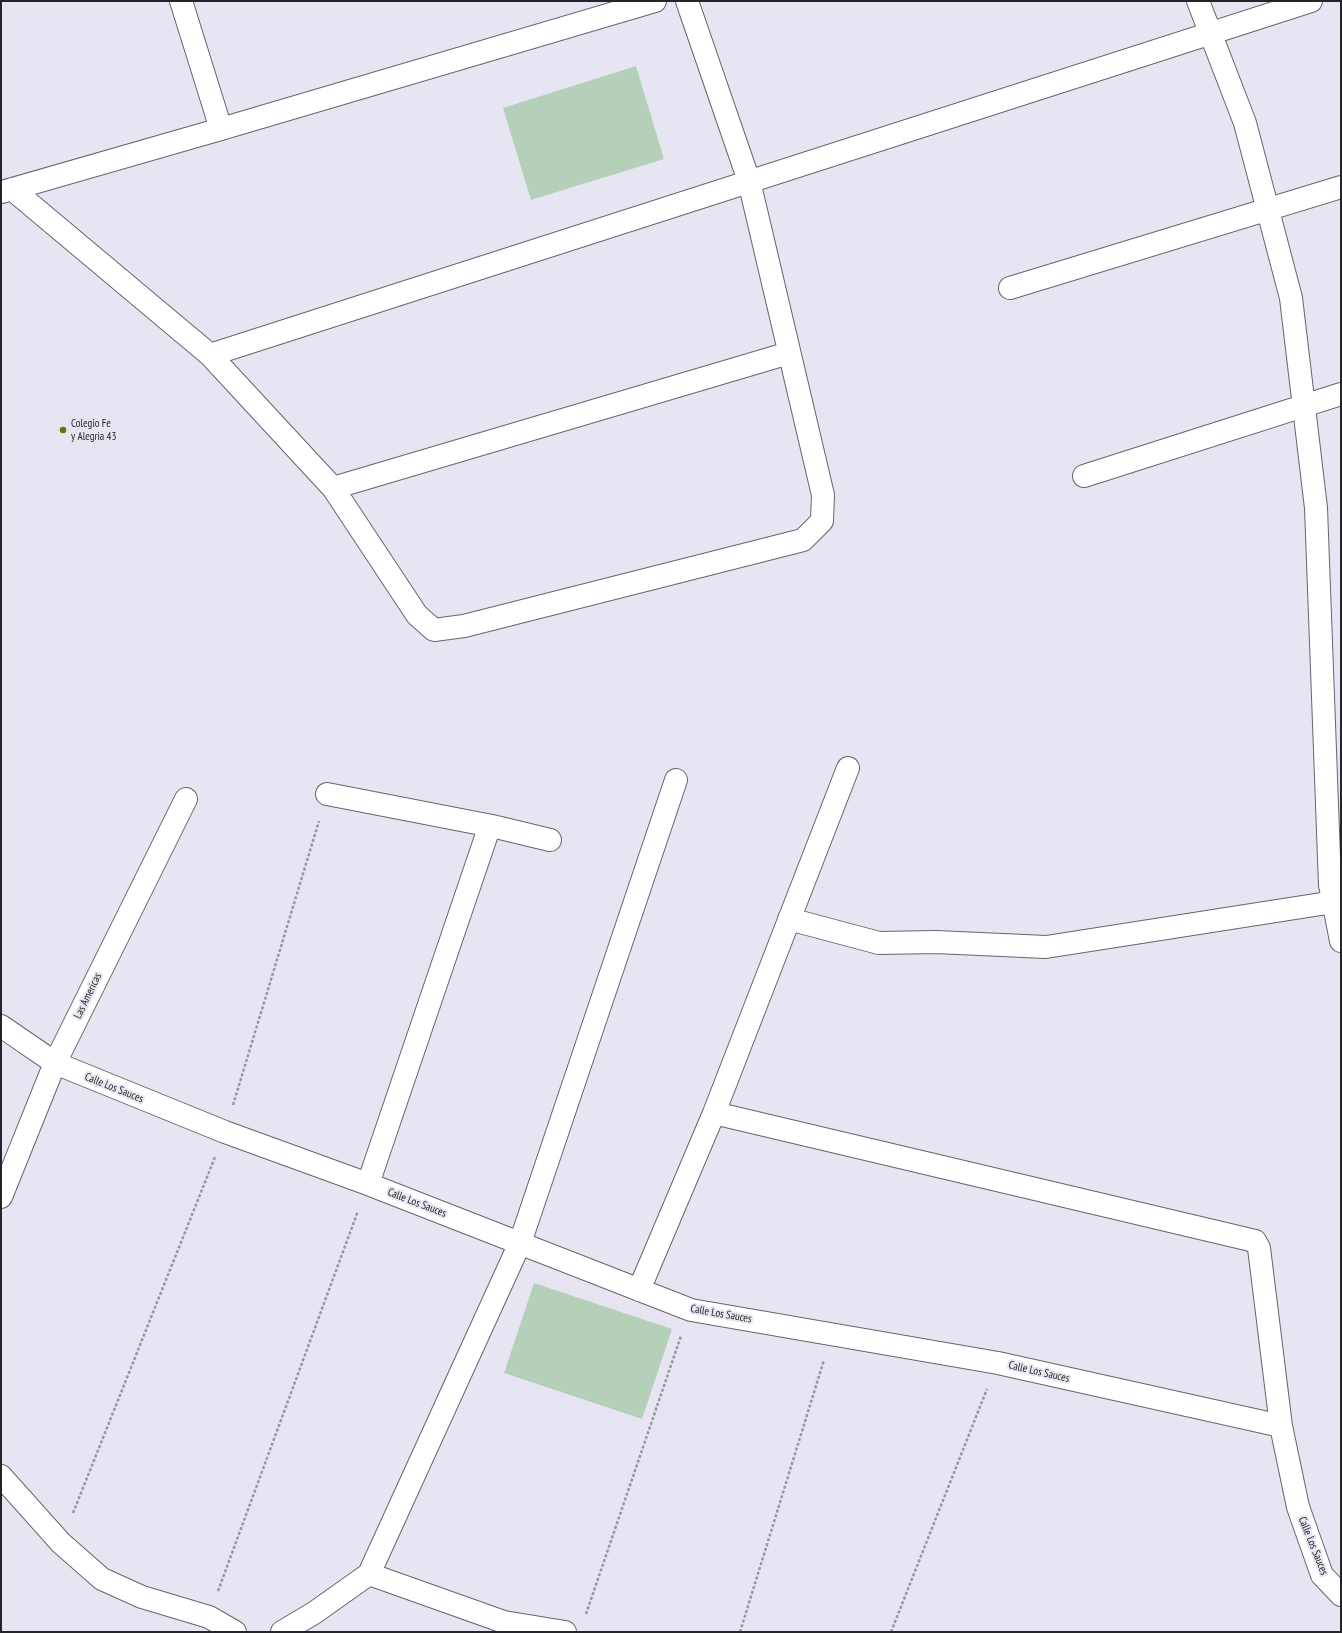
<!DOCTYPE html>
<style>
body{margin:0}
#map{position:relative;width:1342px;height:1633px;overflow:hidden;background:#e8e5f2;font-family:"PT Sans Narrow",sans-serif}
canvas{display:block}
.frame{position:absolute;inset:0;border:2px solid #242327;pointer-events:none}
</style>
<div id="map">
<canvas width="1342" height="1633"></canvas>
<div class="frame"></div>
</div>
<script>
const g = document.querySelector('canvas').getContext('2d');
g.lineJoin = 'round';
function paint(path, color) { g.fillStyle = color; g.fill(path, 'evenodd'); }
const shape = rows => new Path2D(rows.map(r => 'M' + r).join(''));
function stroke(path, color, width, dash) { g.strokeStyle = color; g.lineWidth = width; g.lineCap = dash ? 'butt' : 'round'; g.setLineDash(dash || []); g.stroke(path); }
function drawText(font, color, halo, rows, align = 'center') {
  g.font = font + ' "PT Sans Narrow",sans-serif'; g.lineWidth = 4; g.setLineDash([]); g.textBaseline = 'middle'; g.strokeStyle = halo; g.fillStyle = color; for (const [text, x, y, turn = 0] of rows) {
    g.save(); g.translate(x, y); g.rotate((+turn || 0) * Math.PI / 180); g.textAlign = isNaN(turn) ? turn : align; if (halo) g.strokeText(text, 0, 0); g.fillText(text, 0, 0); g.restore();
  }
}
paint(shape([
 [636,66,664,159,531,200,503,108],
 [534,1283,672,1329,642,1419,504,1373]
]), '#b5d0b8');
const minor = shape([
 [181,1,221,129],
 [1198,1,1245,123,1291,298,1316,508,1330,885,1341,941],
 [12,189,210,355,333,488,417,615,434,630,464,626,803,540,822,521,823,495,749,181,687,1],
 [2,192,221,129,655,1],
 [1010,288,1341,187],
 [210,355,1311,1],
 [1084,476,1341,394],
 [333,488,789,353],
 [327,794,492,826,550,840],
 [789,919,879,943,936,942,1046,947,1334,902,1341,903],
 [1,1026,55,1063,225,1132,368,1184,691,1310,998,1363,1281,1426],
 [714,1113,1255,1241,1259,1248,1281,1426,1298,1507,1322,1575,1341,1595],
 [368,1184,487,834,492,826],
 [1,1197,55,1063,186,799],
 [639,1290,714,1113,848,768],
 [1,1476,61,1543,102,1579,142,1597,209,1617,235,1632],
 [369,1574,520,1243,676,780],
 [282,1632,314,1613,369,1574,504,1622,565,1632]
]);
stroke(minor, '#67646f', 24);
stroke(shape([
 [233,1105,319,821],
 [73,1513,215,1157],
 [218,1591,358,1211],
 [586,1614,681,1336],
 [740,1632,824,1360],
 [891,1632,987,1389]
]), '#98969f', 2.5, [3, 2]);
stroke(minor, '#fff', 22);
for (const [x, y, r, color] of [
 [63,430,4,"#537f04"]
]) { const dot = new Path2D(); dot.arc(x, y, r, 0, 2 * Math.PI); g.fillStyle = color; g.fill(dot); stroke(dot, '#e8e5f2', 1.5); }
drawText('11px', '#242327', '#e8e5f2', [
 ["Colegio Fe",71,424],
 ["y Alegria 43",71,437]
], 'left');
drawText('11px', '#242327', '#e8e5f2', [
 ["Las Americas",88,996,-64],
 ["Calle Los Sauces",114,1088,22],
 ["Calle Los Sauces",417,1203,21],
 ["Calle Los Sauces",721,1314,10],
 ["Calle Los Sauces",1039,1372,13],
 ["Calle Los Sauces",1313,1546,68]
]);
</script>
